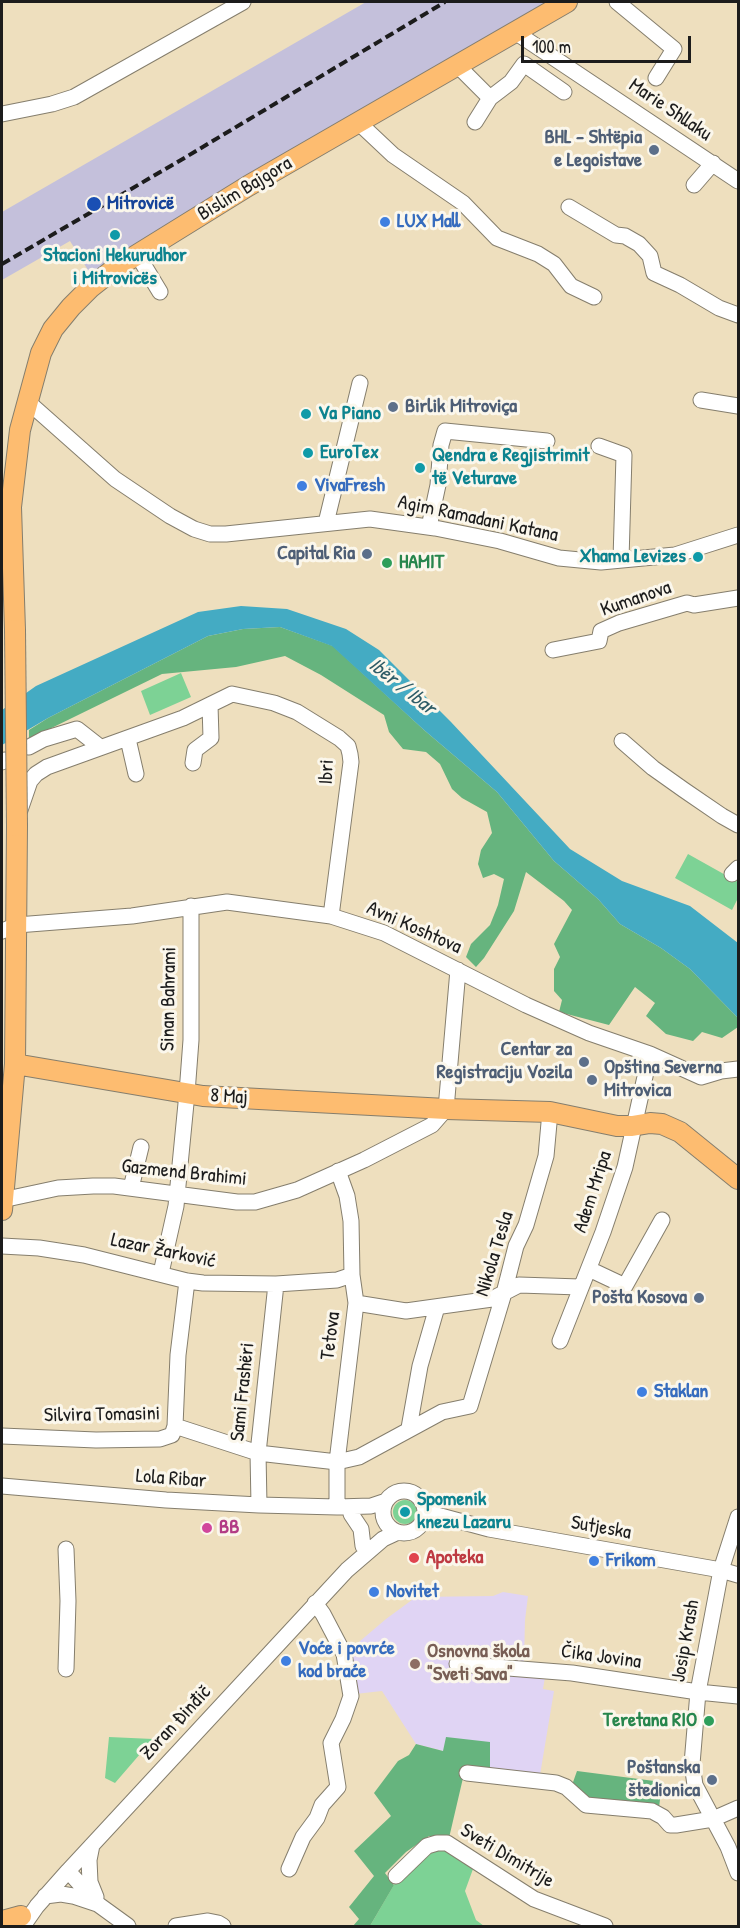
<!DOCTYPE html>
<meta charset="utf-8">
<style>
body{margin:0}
#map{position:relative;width:740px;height:1928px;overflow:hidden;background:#eedfbe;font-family:"Patrick Hand",sans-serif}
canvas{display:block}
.frame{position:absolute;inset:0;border:3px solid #1c1c1c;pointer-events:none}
.scale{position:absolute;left:521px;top:36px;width:170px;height:27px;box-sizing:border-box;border:3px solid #1c1c1c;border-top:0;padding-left:8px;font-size:18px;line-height:21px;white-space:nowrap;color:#1c1c1c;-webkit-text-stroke:4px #fbf7ec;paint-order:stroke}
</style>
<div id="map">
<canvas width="740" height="1928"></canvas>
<div class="frame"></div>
<div class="scale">100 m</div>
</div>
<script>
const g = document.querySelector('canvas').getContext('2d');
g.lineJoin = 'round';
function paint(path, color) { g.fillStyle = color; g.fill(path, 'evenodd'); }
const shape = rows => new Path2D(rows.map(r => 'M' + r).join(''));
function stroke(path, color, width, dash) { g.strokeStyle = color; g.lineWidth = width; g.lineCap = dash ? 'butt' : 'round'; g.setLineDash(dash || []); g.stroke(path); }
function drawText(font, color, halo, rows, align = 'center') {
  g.font = font + ' "Patrick Hand",sans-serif'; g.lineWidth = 6; g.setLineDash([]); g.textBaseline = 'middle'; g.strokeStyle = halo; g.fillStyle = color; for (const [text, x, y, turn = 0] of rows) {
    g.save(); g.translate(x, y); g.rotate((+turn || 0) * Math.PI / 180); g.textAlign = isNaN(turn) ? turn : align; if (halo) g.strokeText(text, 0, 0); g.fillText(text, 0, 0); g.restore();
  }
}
paint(shape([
 [503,1592,528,1596,525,1620,524,1661,455,1658,545,1677,543,1689,554,1691,540,1775,490,1768,490,1743,443,1751,416,1744,382,1691,355,1694,346,1653,386,1619,416,1597,493,1596]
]), '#e0d4f4');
paint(shape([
 [366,2,552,2,91,275,70,241,2,280,2,212]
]), '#c4c0db');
paint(shape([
 [181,673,191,697,150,715,141,691],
 [688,854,738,882,738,898,732,910,675,878],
 '393 1512a12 12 0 1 1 24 0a12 12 0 1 1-24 0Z',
 [109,1737,153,1739,115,1783,105,1778],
 [437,1847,450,1850,473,1869,465,1891,476,1920,484,1926,370,1926,395,1883,427,1852]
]), '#7dd295');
paint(shape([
 [280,627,333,646,424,730,497,792,554,861,598,899,620,924,661,948,690,969,738,1018,738,1027,722,1038,702,1032,693,1041,666,1034,646,1016,655,1003,635,987,609,1025,559,1012,562,1000,554,991,554,969,560,957,554,944,572,910,564,901,526,872,514,911,484,958,476,967,466,957,471,944,490,925,498,905,504,879,494,874,483,878,478,864,481,850,492,833,487,812,462,798,452,789,440,764,426,752,403,749,389,732,384,715,321,675,285,656,236,667,162,674,29,739,29,730,48,718,208,636,243,629],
 [446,1737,490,1742,490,1768,464,1768,463,1778,449,1838,429,1836,406,1852,385,1873,394,1885,370,1926,353,1926,359,1919,349,1907,374,1876,354,1851,391,1816,374,1793,398,1761,409,1755,416,1744,443,1751],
 [577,1771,662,1782,659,1808,587,1799,572,1785]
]), '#66b47e');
paint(shape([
 [241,606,287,609,346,629,379,650,451,722,570,849,622,881,690,906,738,943,738,1018,690,969,661,948,620,924,598,899,554,861,497,792,424,730,332,646,280,627,243,629,208,636,48,718,2,745,2,710,36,686,198,612]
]), '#44abc3');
const minor = shape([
 [617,2,674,49,656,78],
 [515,32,738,181],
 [457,65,490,98,475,122],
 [490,98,511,82,524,64,564,92],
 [2,114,52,104,74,97,243,2],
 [359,123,393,155,463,203,497,238,538,254,554,264,571,286,594,297],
 [694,185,713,163],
 [569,207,616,235,625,236,639,244,650,256,654,273,680,285,719,308,738,315],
 [137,254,160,292],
 [701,400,738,406],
 [27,401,115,479,170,516,194,529,210,534,226,534,370,519,435,528,500,541,559,558,601,562,675,555,738,535],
 [599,446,624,455,621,560],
 [326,523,360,383],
 [429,527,438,485,441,445,445,431,547,441],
 [553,650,599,641,601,631,619,623,687,603,694,605,738,598],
 [128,739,136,774],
 [622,741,653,768,684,790,722,816,738,825],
 [29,747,44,739,77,729,100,747],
 [2,762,5,760],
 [193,763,195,750,211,738,210,705],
 [20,810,30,781,36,774,47,767,183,718,232,694,274,703,297,712,339,738,348,746,350,754,351,762,331,916],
 [732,874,738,868],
 [2,931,17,925,132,916,227,902,331,916,384,933,526,1005,589,1033,650,1054,701,1077,721,1071,738,1069],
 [131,1188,141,1147],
 [2,1200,58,1188,93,1186,114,1186,237,1202,255,1202,297,1190,364,1160,432,1125,446,1109,458,970],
 [2,1246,39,1248,84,1255,187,1281,203,1283,276,1284,337,1280,352,1275],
 [589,1269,625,1286,662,1220],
 [161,1273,176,1206,187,1093,191,1040,191,906],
 [356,1303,406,1311,492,1299,519,1285,580,1287],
 [560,1341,603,1232,625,1167,650,1054],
 [175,1426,258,1453,337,1462,359,1457,442,1412,470,1406,504,1293,516,1246,526,1225,546,1156,550,1112],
 [409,1428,420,1366,437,1307],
 [2,1436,96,1440,160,1439,172,1435,175,1426,178,1355,187,1281],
 [2,1486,166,1500,259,1505,337,1507,371,1506,386,1501],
 '383 1512a21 21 0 1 1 42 0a21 21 0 1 1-42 0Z',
 [259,1505,258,1453,276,1284],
 [337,1507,337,1462,356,1303,352,1275,351,1221,347,1196,338,1171],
 [425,1507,437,1515,489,1529,721,1570,738,1575],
 [351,1514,361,1529,363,1546],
 [738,1517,721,1570,698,1692,692,1764,695,1785,728,1847,738,1873],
 [457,1664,572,1673,698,1692,738,1696],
 [66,1669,68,1601,66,1549],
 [467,1773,556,1783,566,1787,586,1805,652,1811,663,1817,670,1825,676,1825,713,1819,738,1808],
 [92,1845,89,1860,90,1882,96,1897],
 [289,1869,303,1837,317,1818,322,1805,338,1787,331,1743,343,1719,351,1696,344,1654,323,1614,315,1603],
 [68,1871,99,1905,128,1926],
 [396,1876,427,1846,437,1843,447,1843,534,1899,605,1926],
 [45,1896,61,1894,73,1896,97,1904],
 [23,1926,37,1906,68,1871,347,1570,383,1539,398,1532],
 [176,1926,208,1921,218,1923,223,1926]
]);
const major = shape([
 [15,630,11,507,20,430,41,353,53,329,71,307,90,288,114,269,248,186,567,2],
 [15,1064,203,1096,446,1109,550,1112,617,1126,632,1126,650,1123,662,1124,680,1132,738,1179],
 [2,1210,15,1064,17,826],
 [2,1921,21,1916]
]);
stroke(minor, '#857e6d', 17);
stroke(major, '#857e6d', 22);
stroke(minor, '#fff', 15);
stroke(major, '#fdbc70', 20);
stroke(shape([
 [2,264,181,160,445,2]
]), '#1c1c1c', 4, [9, 4.5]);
const majorBridge = shape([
 [15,630,17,826]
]);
stroke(majorBridge, '#857e6d', 22, []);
stroke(majorBridge, '#fdbc70', 20);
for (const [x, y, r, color] of [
 [654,150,6,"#5c6f8a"],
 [94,204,8,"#1a4fb4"],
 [385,222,6,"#3f7fe0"],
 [115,235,6,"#0f9aa8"],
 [393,407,6,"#5c6f8a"],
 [306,414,6,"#0f9aa8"],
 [308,453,6,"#0f9aa8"],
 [420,468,6,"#0f9aa8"],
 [302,486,6,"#3f7fe0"],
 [367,554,6,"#5c6f8a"],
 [698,557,6,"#0f9aa8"],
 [387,563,6,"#2e9e5b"],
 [584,1062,6,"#5c6f8a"],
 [592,1080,6,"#5c6f8a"],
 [699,1298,6,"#5c6f8a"],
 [642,1392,6,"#3f7fe0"],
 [405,1512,6,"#0f9aa8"],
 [207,1528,6,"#d1479c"],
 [414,1558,6,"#e0444e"],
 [594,1561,6,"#3f7fe0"],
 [374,1592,6,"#3f7fe0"],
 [286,1661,6,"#3f7fe0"],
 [415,1664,6,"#8d6e63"],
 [709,1721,6,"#2e9e5b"],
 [712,1780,6,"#5c6f8a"]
]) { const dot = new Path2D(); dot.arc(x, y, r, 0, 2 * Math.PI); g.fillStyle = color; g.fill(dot); stroke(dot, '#fbf7ec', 2); }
drawText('20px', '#1c1c1c', '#fbf7ec', [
 ["Marie Shllaku",670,110,34],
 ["Bislim Bajgora",245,189,-31],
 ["Agim Ramadani Katana",478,519,12],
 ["Kumanova",636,599,-19],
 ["Ibri",327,772,-87],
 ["Avni Koshtova",414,928,24],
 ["Sinan Bahrami",169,999,-89],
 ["8 Maj",229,1097,3],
 ["Gazmend Brahimi",184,1173,6],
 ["Adem Mripa",593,1192,-72],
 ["Lazar Žarković",163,1251,12],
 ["Nikola Tesla",495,1254,-73],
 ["Tetova",331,1336,-83],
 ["Sami Frashëri",243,1392,-84],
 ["Silvira Tomasini",102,1415,-1],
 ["Lola Ribar",171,1479,4],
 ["Sutjeska",601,1528,10],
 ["Josip Krash",686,1641,-80],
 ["Čika Jovina",601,1657,8],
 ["Zoran Đinđič",176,1723,-47],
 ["Sveti Dimitrije",507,1856,31]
]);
drawText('bold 20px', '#4e5e75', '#fbf7ec', [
 ["BHL - Shtëpia",642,138],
 ["e Legoistave",642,161],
 ["Birlik Mitroviça",405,407,"left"],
 ["Capital Ria",355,554],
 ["Centar za",572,1050],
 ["Registraciju Vozila",572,1073],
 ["Opština Severna",604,1068,"left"],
 ["Mitrovica",604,1091,"left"],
 ["Pošta Kosova",687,1298],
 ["Poštanska",700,1768],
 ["štedionica",700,1791]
], 'right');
drawText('bold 20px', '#164399', '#fbf7ec', [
 ["Mitrovicë",107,204]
], 'left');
drawText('bold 20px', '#366cbe', '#fbf7ec', [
 ["LUX Mall",397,222],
 ["VivaFresh",314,486],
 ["Staklan",654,1392],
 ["Frikom",606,1561],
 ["Novitet",386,1592],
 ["Voće i povrće",298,1649],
 ["kod braće",298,1672]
], 'left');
drawText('bold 20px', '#0d838f', '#fbf7ec', [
 ["Stacioni Hekurudhor",115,256,"center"],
 ["i Mitrovicës",115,279,"center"],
 ["Va Piano",318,414],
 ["EuroTex",320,453],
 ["Qendra e Regjistrimit",432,456],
 ["të Veturave",432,479],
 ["Xhama Levizes",686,557,"right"],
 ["Spomenik",417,1500],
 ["knezu Lazaru",417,1523]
], 'left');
drawText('bold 20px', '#27864d', '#fbf7ec', [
 ["HAMIT",399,563],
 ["Teretana RIO",697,1721,"right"]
], 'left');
drawText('bold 20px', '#b23c85', '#fbf7ec', [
 ["BB",219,1528]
], 'left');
drawText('bold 20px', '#be3a42', '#fbf7ec', [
 ["Apoteka",426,1558]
], 'left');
drawText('bold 20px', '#785e54', '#fbf7ec', [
 ["Osnovna škola",427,1652],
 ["\"Sveti Sava\"",427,1675]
], 'left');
drawText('italic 21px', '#2e5c67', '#fbf7ec', [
 ["Ibër / Ibar",402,687,38]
]);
</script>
